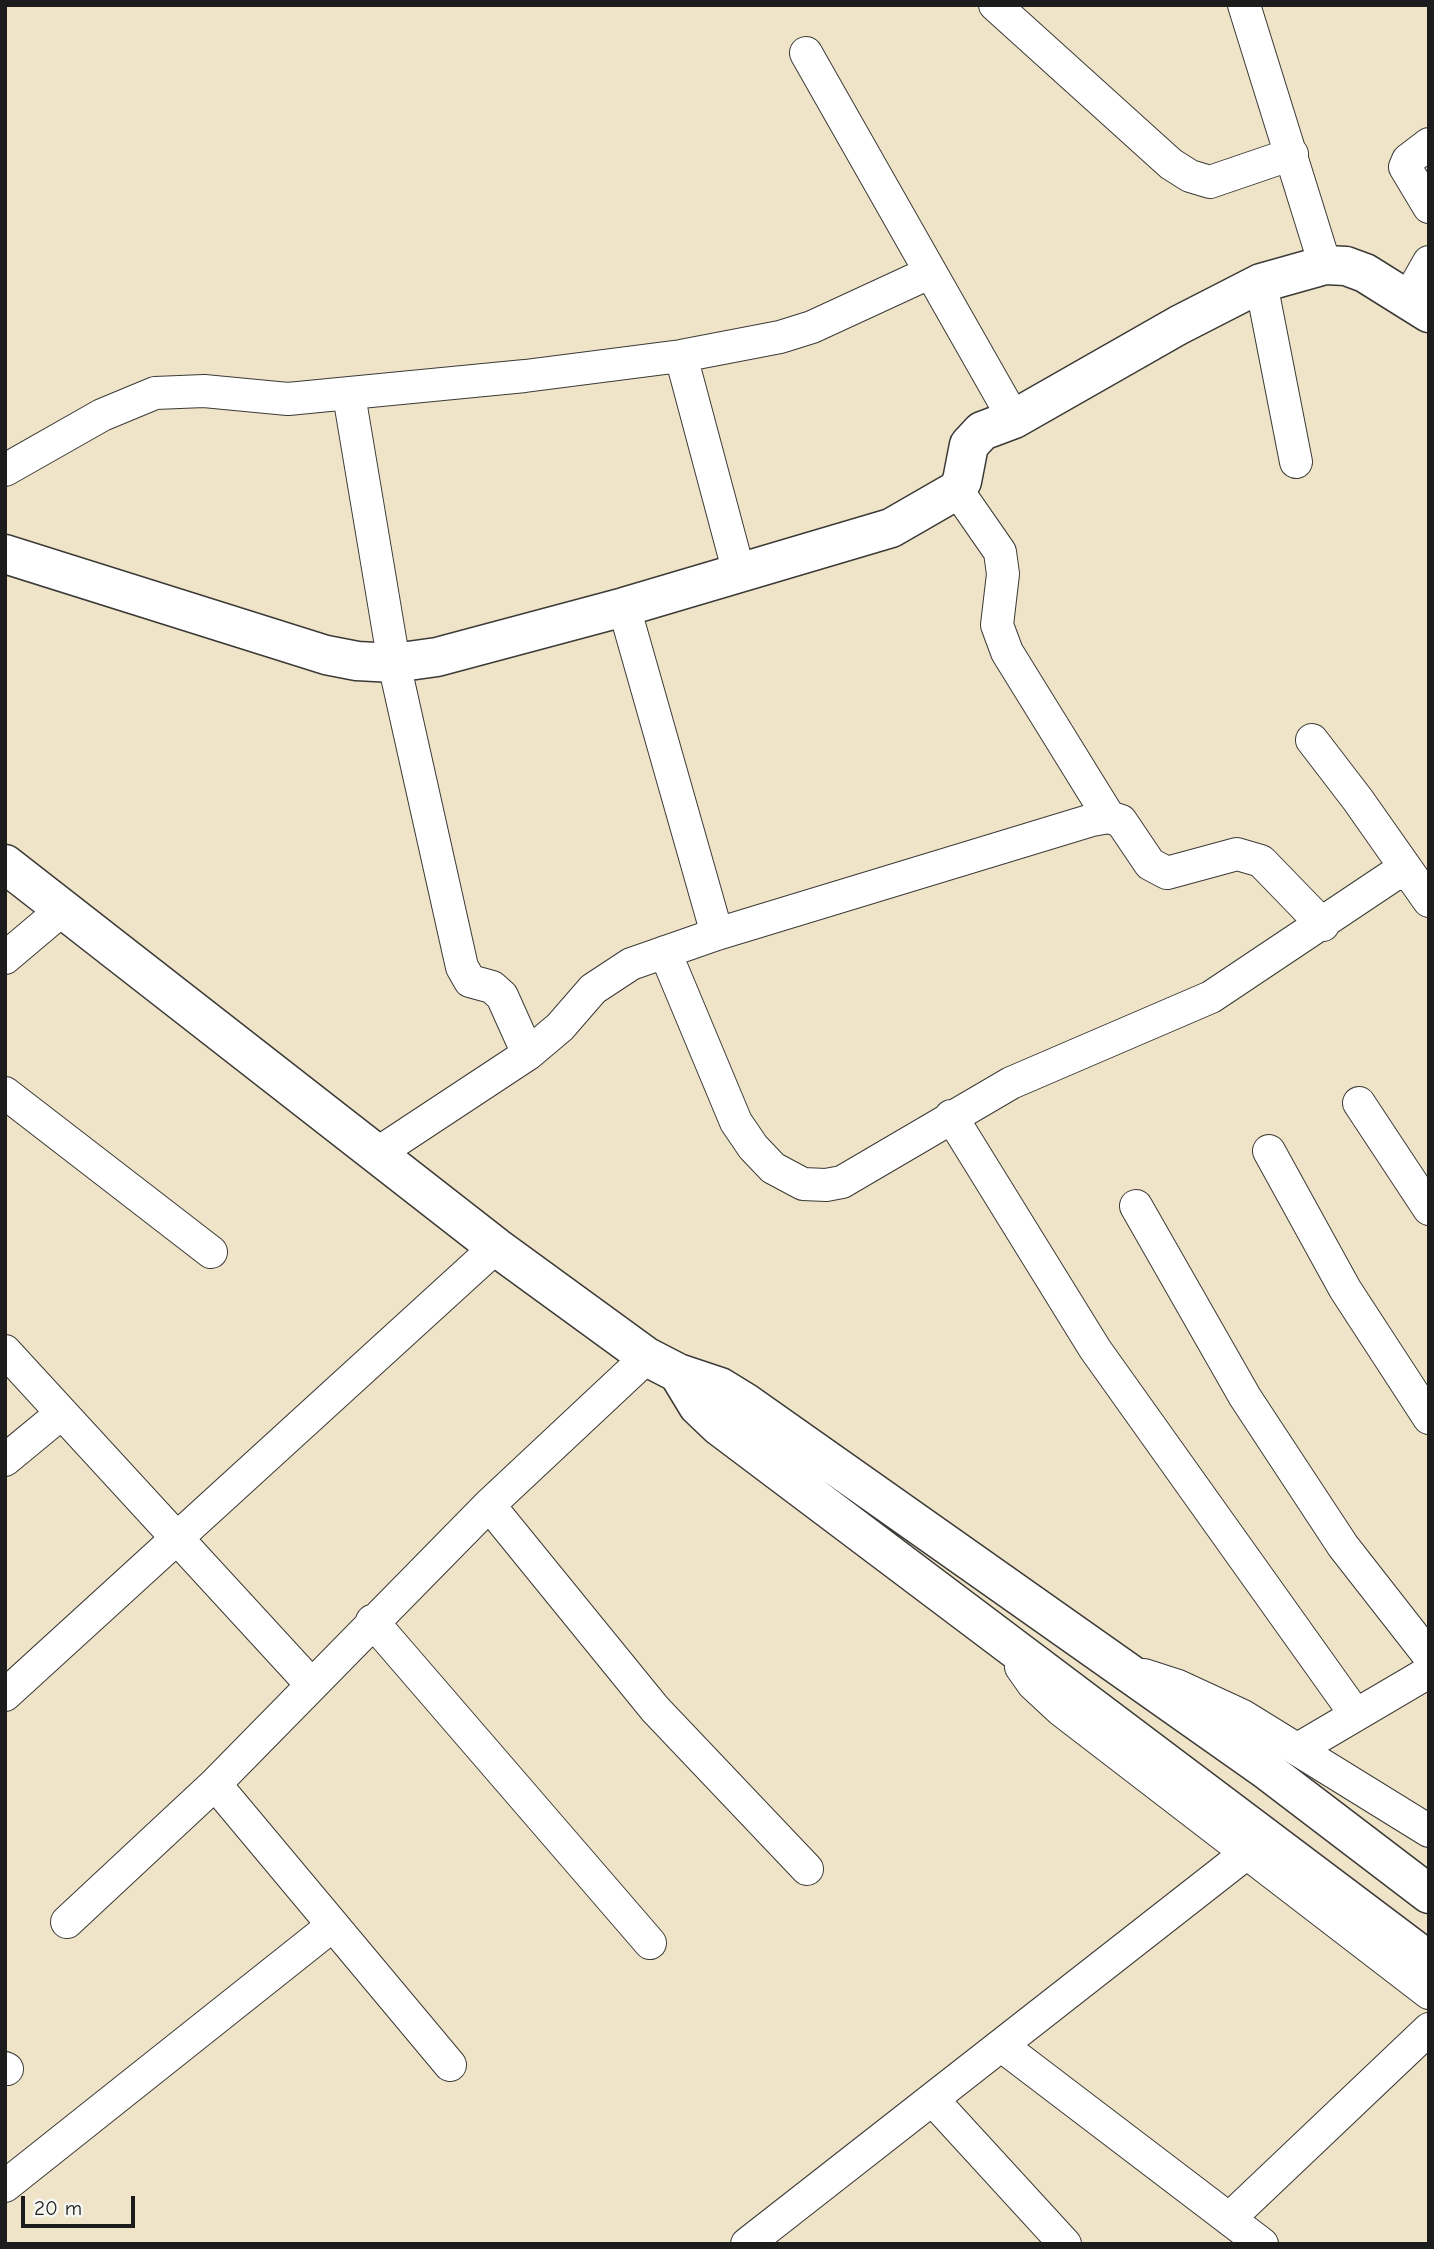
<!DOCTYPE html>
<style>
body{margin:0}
#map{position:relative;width:1434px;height:2249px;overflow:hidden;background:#efe4c8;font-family:"Comic Neue",sans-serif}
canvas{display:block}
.frame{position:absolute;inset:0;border:7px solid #1c1c1c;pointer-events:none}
.scale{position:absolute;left:21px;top:2196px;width:114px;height:32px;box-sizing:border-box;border:4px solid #1c1c1c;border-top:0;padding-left:9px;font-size:21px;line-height:24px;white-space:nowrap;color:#1c1c1c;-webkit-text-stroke:5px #f6f6f2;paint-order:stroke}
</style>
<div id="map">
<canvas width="1434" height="2249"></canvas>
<div class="frame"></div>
<div class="scale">20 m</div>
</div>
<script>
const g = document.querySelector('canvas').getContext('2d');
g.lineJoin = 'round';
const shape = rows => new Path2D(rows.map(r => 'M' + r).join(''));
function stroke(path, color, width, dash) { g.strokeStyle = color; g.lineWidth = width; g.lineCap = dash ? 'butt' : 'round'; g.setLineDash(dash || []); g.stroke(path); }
const street = shape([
 [995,5,1171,164,1190,176,1210,182,1292,154],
 [1244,5,1325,265],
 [806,53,1014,419],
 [1429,144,1408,160,1405,167,1429,207],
 [1261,283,1296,462],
 [1408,299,1429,262],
 [681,356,739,573],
 [349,395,394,663,462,967,470,981,492,987,502,996,528,1054],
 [5,470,102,415,155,393,204,391,288,399,525,376,681,356,780,337,812,327,929,273],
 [957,490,1000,552,1003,574,997,625,1007,652,1109,817],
 [624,607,717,934],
 [1312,740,1358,800,1429,901],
 [665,952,736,1122,753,1147,773,1168,803,1184,826,1185,842,1182,1011,1083,1211,997,1395,874,1408,874],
 [5,958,63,909],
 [5,1093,211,1252],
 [1359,1103,1429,1209],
 [951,1116,1095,1349,1356,1715],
 [1269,1151,1345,1289,1429,1418],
 [378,1153,528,1054,560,1027,593,989,631,964,717,934,1092,820,1109,817,1121,821,1150,864,1167,873,1237,854,1261,861,1323,925],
 [1136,1206,1245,1397,1343,1546,1429,1656],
 [5,1351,311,1684],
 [5,1460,62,1413],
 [489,1505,655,1709,807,1869],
 [372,1621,650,1943],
 [1021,1667,1033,1684,1061,1710,1429,1993],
 [1144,1675,1178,1686,1243,1716,1429,1831],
 [5,1695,496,1247],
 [1298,1749,1429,1672],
 [67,1922,215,1784],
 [1002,2046,1262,2244],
 [450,2065,215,1784,489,1505,647,1357],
 [5,2068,7,2069],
 [933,2100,1065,2244],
 [5,2186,332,1926],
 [1229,2219,1429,2029],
 [747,2244,1248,1852]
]);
const secondary = shape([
 [5,554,326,655,357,661,394,663,437,657,624,607,891,528,957,490,962,481,969,445,982,431,1014,419,1179,325,1261,283,1325,265,1346,266,1365,273,1429,313],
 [5,864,496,1247,647,1357,678,1373,720,1387,746,1403,1265,1769,1429,1894],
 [678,1373,698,1406,719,1426,1429,1961]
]);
stroke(street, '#3c3a36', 34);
stroke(secondary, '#3c3a36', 41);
stroke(street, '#fff', 32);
stroke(secondary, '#fff', 38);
</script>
